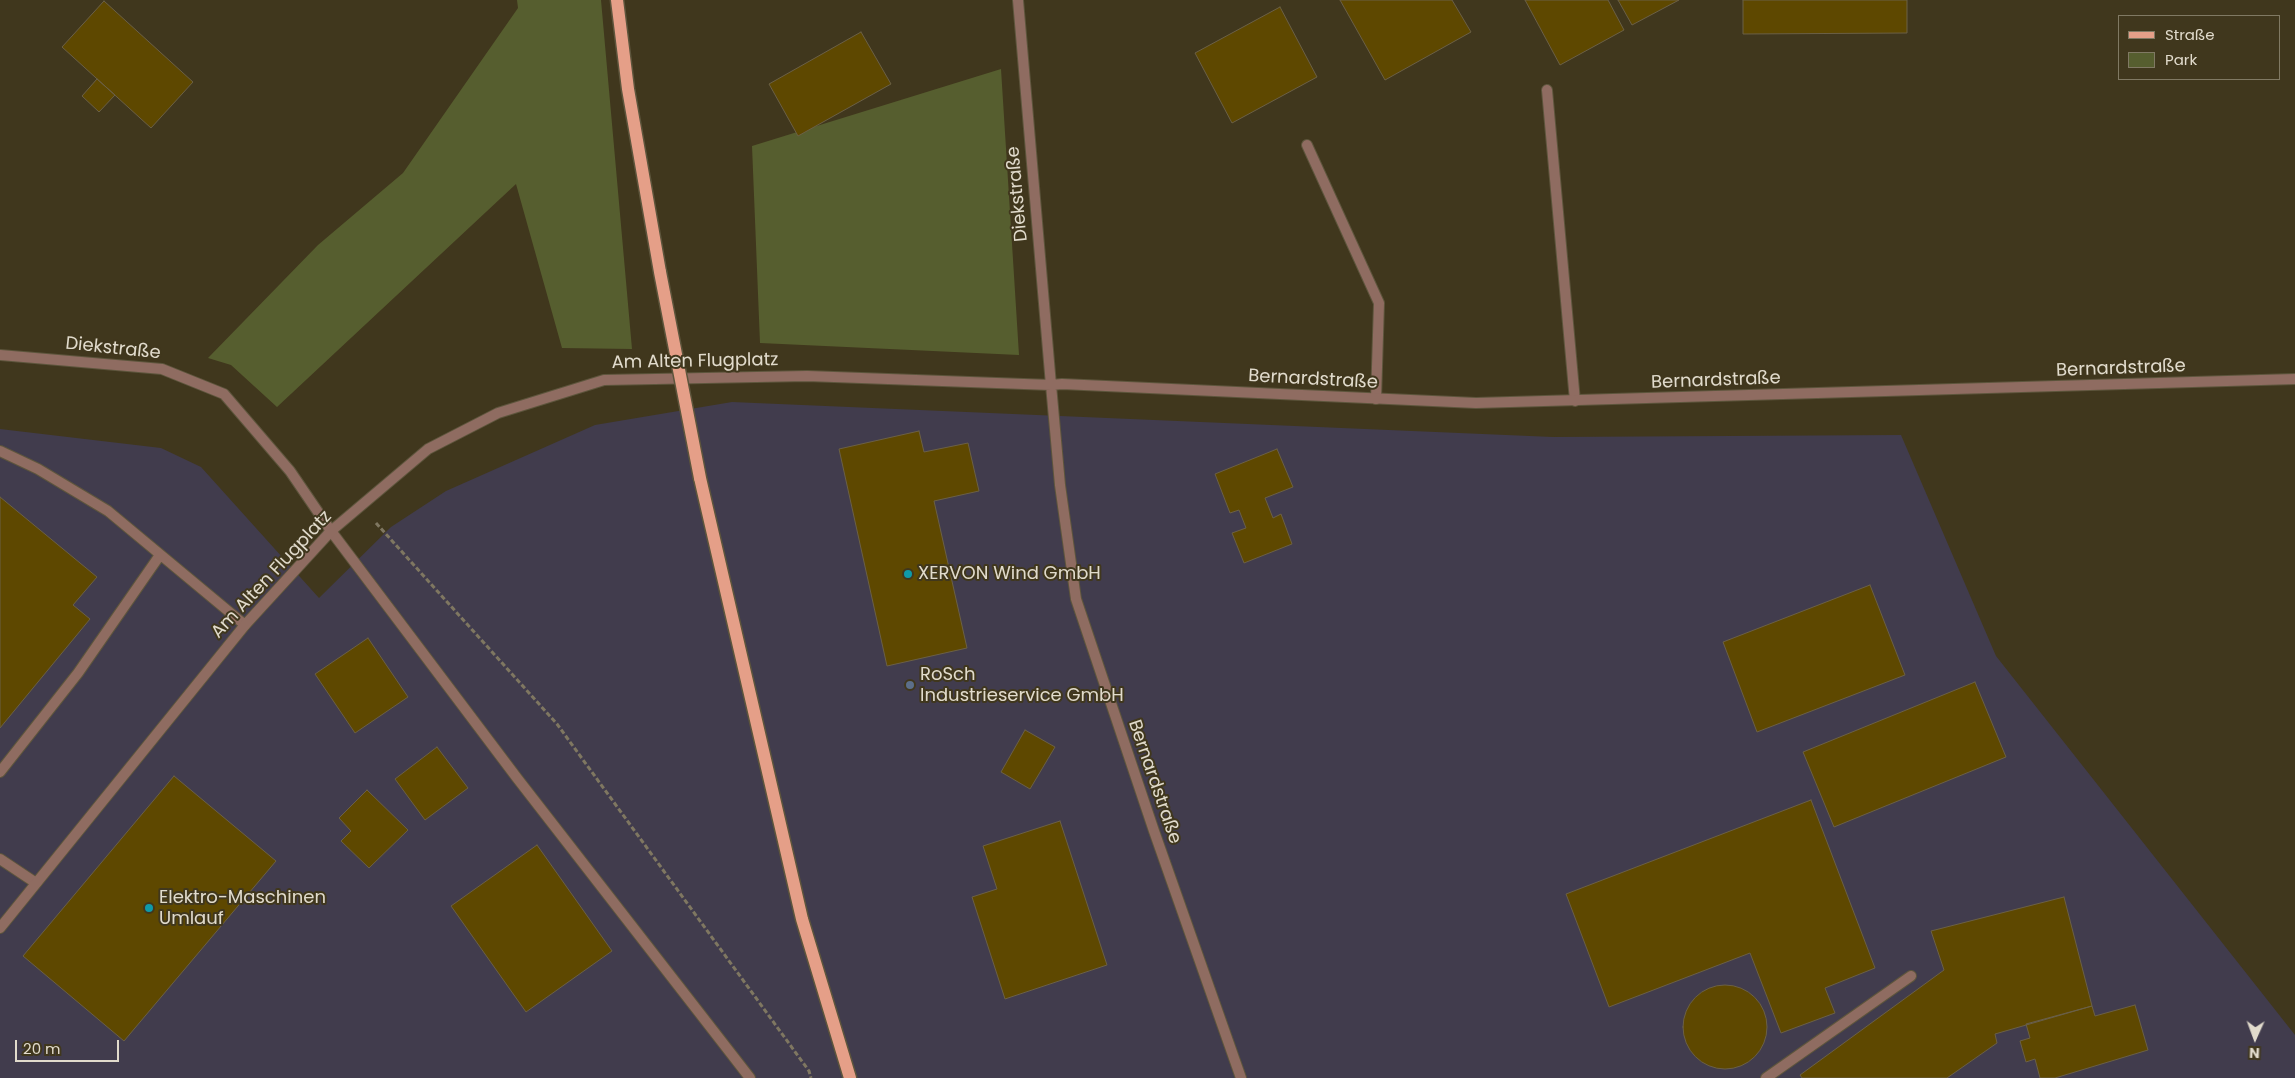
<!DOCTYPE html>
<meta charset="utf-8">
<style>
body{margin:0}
#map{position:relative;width:2295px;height:1078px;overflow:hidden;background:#40371d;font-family:Poppins,sans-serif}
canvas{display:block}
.legend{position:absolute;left:2118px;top:15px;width:162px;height:65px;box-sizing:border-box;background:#40371d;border:1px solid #807963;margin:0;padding:6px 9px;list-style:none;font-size:15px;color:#e1dbcc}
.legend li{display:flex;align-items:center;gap:10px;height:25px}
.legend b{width:25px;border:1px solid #807963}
.north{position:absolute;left:2230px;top:1013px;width:50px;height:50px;-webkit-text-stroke:4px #40371d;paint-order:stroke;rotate:182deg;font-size:14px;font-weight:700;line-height:20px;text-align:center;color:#e1dbcc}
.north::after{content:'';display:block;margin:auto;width:18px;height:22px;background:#e1dbcc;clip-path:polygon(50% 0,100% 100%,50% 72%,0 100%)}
.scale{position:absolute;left:15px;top:1040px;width:104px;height:22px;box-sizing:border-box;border:2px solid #e1dbcc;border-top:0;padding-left:6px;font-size:15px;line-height:18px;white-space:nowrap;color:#e1dbcc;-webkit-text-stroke:4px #40371d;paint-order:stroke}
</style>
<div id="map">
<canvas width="2295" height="1078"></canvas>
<ul class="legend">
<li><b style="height:6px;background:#e59f88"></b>Straße</li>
<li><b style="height:14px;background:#565e2f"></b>Park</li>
</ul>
<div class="north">N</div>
<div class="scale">20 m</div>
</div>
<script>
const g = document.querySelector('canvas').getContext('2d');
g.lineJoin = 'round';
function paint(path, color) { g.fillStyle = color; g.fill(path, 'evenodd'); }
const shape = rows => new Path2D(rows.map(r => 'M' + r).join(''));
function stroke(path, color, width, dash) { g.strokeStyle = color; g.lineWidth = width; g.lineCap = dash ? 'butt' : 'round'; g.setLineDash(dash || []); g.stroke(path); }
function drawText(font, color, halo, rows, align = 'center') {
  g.font = font + ' Poppins,sans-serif'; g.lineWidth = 4; g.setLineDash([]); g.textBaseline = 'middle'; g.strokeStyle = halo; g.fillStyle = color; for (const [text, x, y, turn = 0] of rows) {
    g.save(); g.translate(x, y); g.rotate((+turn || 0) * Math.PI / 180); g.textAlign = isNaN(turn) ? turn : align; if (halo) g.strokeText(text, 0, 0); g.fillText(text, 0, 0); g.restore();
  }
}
paint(shape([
 [732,402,1553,437,1901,435,1996,656,2295,1035,2295,1078,0,1078,0,429,161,448,201,467,319,598,391,527,446,491,595,425]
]), '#413c4d');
paint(shape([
 [517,0,601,0,632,349,562,348,516,184,277,407,231,365,208,358,318,245,403,173,518,8],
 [1001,69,1019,355,760,343,752,146]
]), '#565e2f');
const building = shape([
 [1340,0,1452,0,1471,32,1385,80,1340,0],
 [1525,0,1608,0,1624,30,1560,65,1525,0],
 [1618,0,1679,0,1632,25,1618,0],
 [1743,0,1907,0,1907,33,1743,34,1743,0],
 [104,1,193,82,151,128,62,47,104,1],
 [1280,7,1317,77,1232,123,1195,53,1280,7],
 [861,32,891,84,798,136,769,84,861,32],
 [97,79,115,95,99,112,82,96,97,79],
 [919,431,924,452,968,443,979,491,934,501,967,648,887,666,839,449,919,431],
 [1277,449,1293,487,1265,498,1273,518,1281,514,1292,544,1244,563,1232,533,1246,528,1239,510,1230,513,1215,474,1277,449],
 [0,497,97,577,73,605,90,619,0,728,0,497],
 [1870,585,1905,675,1757,732,1723,642,1870,585],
 [368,638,408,697,355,733,315,674,368,638],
 [1975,682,2006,757,1834,827,1803,752,1975,682],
 [1025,730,1055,747,1030,789,1001,772,1025,730],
 [437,747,468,788,425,820,395,779,437,747],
 [174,776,276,861,124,1041,23,956,174,776],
 [367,790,408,830,369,868,341,841,351,831,339,818,367,790],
 [1811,800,1875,968,1825,988,1835,1013,1781,1033,1750,953,1609,1007,1566,894,1811,800],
 [1060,821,1107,965,1005,999,972,897,997,889,983,846,1060,821],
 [537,845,612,951,526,1012,451,906,537,845],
 [2064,897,2092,1006,1995,1034,1997,1043,1947,1078,1802,1078,1800,1075,1944,970,1931,931,2064,897],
 '1683 1027a42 42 0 1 1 84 0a42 42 0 1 1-84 0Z',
 [2135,1005,2148,1050,2055,1078,2040,1078,2035,1059,2026,1062,2020,1041,2030,1038,2026,1024,2092,1006,2095,1016,2135,1005]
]);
paint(building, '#5e4800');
stroke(building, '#6b6046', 1);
const lane = shape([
 [1547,90,1575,401],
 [1307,145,1379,303,1376,399],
 [0,451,38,469,108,511,245,625],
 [331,531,517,778,750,1078],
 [0,772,78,673,160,555],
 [0,859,36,883],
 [1766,1078,1911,976]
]);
const street = shape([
 [0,355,162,369,224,394,290,471,331,531],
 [0,928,245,625,331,531,428,449,498,413,604,380,807,376,1051,385,1018,0],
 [1241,1078,1154,831,1076,599,1060,485,1051,385,1062,384,1476,403,2295,379]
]);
const primary = shape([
 [617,0,628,89,660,272],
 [700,478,802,919,850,1078]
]);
stroke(lane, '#5d553c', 12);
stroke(street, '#5d553c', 12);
stroke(primary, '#5d553c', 15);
stroke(shape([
 [376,523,557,724,809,1071,811,1078]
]), '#7f7761', 3, [5, 2.5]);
stroke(lane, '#8f6c61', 10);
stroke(street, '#8f6c61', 10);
stroke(primary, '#e59f88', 12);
const primaryBridge = shape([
 [660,272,700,478]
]);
stroke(primaryBridge, '#5d553c', 15, []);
stroke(primaryBridge, '#e59f88', 12);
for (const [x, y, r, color] of [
 [908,574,5,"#0f9aa8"],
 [910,685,5,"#5c6f8a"],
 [149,908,5,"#0f9aa8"]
]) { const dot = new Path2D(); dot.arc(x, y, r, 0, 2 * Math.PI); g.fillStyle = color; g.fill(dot); stroke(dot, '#40371d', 2); }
drawText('18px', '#e1dbcc', '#40371d', [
 ["Diekstraße",1018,194,-95],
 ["Diekstraße",113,349,6],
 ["Am Alten Flugplatz",695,362,-1],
 ["Bernardstraße",2121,369,-2],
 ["Bernardstraße",1313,380,3],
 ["Bernardstraße",1716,381,-2],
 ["Am Alten Flugplatz",272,575,-47],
 ["Bernardstraße",1154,782,71]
]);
drawText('18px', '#e1dbcc', '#40371d', [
 ["XERVON Wind GmbH",918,574],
 ["RoSch",920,675],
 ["Industrieservice GmbH",920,696],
 ["Elektro-Maschinen",159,898],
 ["Umlauf",159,919]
], 'left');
</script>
